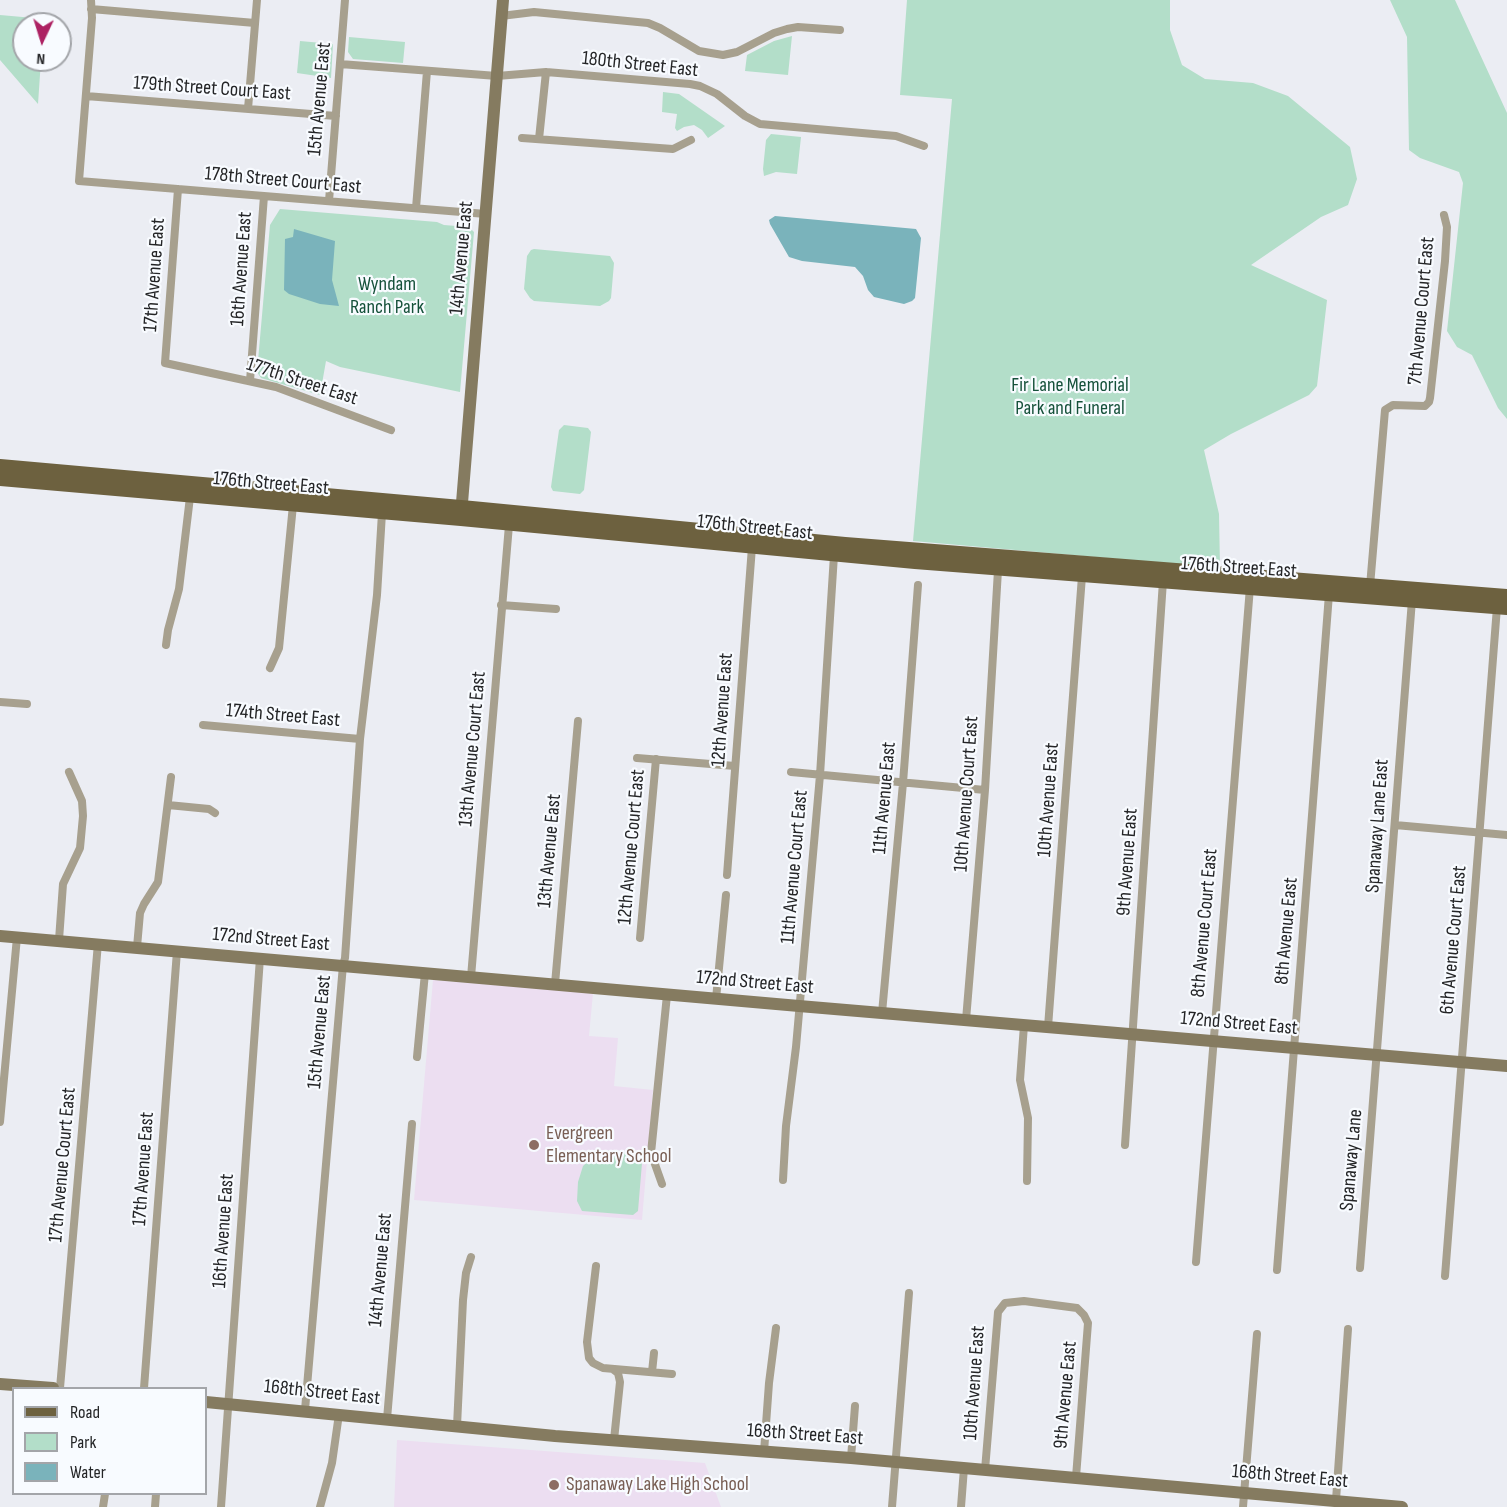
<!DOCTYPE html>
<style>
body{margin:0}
#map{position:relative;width:1507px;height:1507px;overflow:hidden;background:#ebedf3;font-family:"Sofia Sans Condensed",sans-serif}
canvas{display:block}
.legend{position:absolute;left:12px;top:1387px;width:195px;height:108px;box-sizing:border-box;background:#f8fbff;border:2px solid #a3a5a9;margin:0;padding:8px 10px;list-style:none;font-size:18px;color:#242527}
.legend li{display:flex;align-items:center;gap:12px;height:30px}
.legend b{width:30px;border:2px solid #a3a5a9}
.north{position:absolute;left:12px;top:12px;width:60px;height:60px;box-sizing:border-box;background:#f8fbff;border:2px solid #a3a5a9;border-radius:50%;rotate:184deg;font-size:16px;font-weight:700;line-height:24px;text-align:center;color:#242527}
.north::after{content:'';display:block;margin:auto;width:21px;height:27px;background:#ad2263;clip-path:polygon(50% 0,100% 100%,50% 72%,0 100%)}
</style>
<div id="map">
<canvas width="1507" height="1507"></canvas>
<ul class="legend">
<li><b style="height:8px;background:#6d613f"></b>Road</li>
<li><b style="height:16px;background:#b3dec9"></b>Park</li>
<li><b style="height:16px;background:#7ab3bb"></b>Water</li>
</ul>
<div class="north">N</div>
</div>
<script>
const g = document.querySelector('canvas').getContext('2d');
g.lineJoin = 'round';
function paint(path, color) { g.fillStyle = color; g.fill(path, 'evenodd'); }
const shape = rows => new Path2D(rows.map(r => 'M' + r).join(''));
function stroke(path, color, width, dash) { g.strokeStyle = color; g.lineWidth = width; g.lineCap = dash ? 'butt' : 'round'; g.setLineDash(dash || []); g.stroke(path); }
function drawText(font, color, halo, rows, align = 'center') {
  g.font = font + ' "Sofia Sans Condensed",sans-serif'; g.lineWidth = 4.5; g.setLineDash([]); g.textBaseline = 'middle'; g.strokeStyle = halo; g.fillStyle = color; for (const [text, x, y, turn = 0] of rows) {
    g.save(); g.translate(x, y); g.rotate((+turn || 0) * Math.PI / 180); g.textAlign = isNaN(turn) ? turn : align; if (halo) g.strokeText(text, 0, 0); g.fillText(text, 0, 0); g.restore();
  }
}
paint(shape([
 [433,980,593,993,589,1036,618,1038,614,1086,653,1090,642,1220,414,1200],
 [397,1440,705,1463,721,1507,394,1507]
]), '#ecdef1');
paint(shape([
 [907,0,1170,0,1170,30,1182,65,1205,79,1253,83,1288,96,1350,147,1357,179,1348,205,1321,217,1251,265,1327,300,1317,386,1309,395,1231,434,1204,450,1219,514,1220,568,913,541,952,99,900,95],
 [1390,0,1455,0,1507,113,1507,419,1498,408,1472,355,1457,347,1447,331,1463,183,1459,172,1420,158,1409,150,1407,37],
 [0,15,45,19,44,24,24,24,24,60,41,60,38,104,0,60],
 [792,36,788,75,745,71,747,55,774,41],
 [349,37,405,42,403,63,353,59,348,52],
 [300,41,333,44,331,78,297,73],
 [663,92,679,94,725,126,708,138,702,130,694,125,684,127,677,131,675,128,677,114,662,112],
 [771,134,801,137,797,174,776,172,764,176,763,169,766,140],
 [280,209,437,222,444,225,469,227,474,232,460,392,340,367,326,361,320,395,261,378,257,372,270,225],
 [534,249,610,256,614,263,611,298,609,301,600,306,534,301,530,298,524,289,527,256,531,250],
 [564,425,588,428,591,432,584,490,580,494,553,491,551,487,559,430],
 [610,1150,629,1152,638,1156,642,1163,638,1211,633,1215,582,1211,577,1201,578,1182,583,1166,594,1156]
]), '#b3dec9');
paint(shape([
 [775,216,916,229,921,238,915,298,912,301,904,304,874,297,868,290,863,276,855,267,802,261,789,257,770,224,769,220],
 [294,229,335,241,332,280,339,306,320,304,289,294,284,290,285,239,293,237]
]), '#7ab3bb');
stroke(shape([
 [91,0,92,18,79,181,486,214],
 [91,9,255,23],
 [501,16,534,12,648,23,660,28,699,51,723,55,737,52,774,33,787,29,798,27,840,30],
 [340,64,497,76,546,72,690,84,700,86,717,94,745,116,760,124,896,136,924,146],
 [86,96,336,116],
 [248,109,257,0],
 [522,138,673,149,691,140],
 [539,139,546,72],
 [178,189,165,363,276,387,391,430],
 [329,201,345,0],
 [416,208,427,71],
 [250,381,264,196],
 [1370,586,1385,410,1393,405,1425,406,1429,402,1430,398,1445,261,1447,227,1444,215],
 [501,605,556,609],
 [166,645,168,630,179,589,190,497],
 [270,668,279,648,293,505],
 [0,702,27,704],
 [203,725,360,739],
 [637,758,735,766],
 [791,772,985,790],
 [168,805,209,809,215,813],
 [1395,825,1507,835],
 [727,875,752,547],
 [640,938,656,759],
 [59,940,63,884,80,848,83,816,82,801,69,772],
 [137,947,140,913,144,904,158,882,171,777],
 [471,977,509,525],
 [555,984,578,721],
 [716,999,726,895],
 [882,1013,903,783,918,585],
 [966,1020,985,790,998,570],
 [1024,1025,1020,1080,1028,1118,1027,1181],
 [1048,1027,1082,576],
 [417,1057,425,973],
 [0,1122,17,937],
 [1125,1145,1163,581],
 [783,1180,786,1126,796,1047,820,775,834,555],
 [662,1184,651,1153,667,995],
 [1196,1262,1250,587],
 [596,1266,587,1342,589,1358,593,1363,603,1368,672,1374],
 [1360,1268,1412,600],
 [1277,1270,1329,594],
 [1445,1276,1497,607],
 [652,1372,654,1353],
 [60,1388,98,943],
 [144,1388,177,951],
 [305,1410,343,965,345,958,360,739,377,595,382,513],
 [387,1419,412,1124],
 [457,1426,463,1300,466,1273,471,1257],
 [614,1440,620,1382,618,1373,614,1370],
 [764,1452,769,1383,776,1328],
 [851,1458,855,1406],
 [985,1470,998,1312,1005,1303,1024,1301,1077,1308,1084,1315,1088,1323,1076,1477],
 [1336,1500,1348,1329],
 [103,1507,105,1494],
 [155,1507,156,1494],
 [221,1507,260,958],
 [320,1507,332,1463,339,1414],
 [892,1507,909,1293],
 [961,1507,964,1468],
 [1243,1507,1257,1334]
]), '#a7a08e', 8);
stroke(shape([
 [461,515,503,0],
 [0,936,799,1006,1507,1066],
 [0,1384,53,1388],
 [206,1402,555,1436,851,1458,1402,1507]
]), '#857b60', 12);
stroke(shape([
 [0,466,472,508,845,544,1507,596],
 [0,479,461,519,915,562,1507,608]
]), '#6d613f', 14);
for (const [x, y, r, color] of [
 [534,1145,6,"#8d6e63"],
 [554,1485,6,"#8d6e63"]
]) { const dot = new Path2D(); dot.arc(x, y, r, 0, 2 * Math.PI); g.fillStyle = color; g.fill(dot); stroke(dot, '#f8fbff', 2); }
drawText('20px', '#242527', '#f8fbff', [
 ["180th Street East",640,65,6],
 ["179th Street Court East",212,89,4],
 ["15th Avenue East",320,99,-85],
 ["178th Street Court East",283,181,5],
 ["14th Avenue East",462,258,-85],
 ["16th Avenue East",242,269,-86],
 ["17th Avenue East",155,275,-86],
 ["7th Avenue Court East",1422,311,-85],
 ["177th Street East",302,382,18],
 ["176th Street East",271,484,5],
 ["176th Street East",755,528,6],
 ["176th Street East",1239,568,4],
 ["12th Avenue East",723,710,-86],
 ["174th Street East",283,716,5],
 ["13th Avenue Court East",473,749,-85],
 ["10th Avenue Court East",967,794,-86],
 ["11th Avenue East",885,798,-85],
 ["10th Avenue East",1049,800,-86],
 ["Spanaway Lane East",1378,826,-86],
 ["12th Avenue Court East",632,847,-85],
 ["13th Avenue East",550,851,-85],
 ["9th Avenue East",1128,862,-86],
 ["11th Avenue Court East",795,867,-85],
 ["8th Avenue Court East",1205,923,-85],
 ["8th Avenue East",1287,931,-85],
 ["172nd Street East",271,940,5],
 ["6th Avenue Court East",1454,940,-85],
 ["172nd Street East",755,983,5],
 ["172nd Street East",1239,1024,5],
 ["15th Avenue East",320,1032,-85],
 ["Spanaway Lane",1352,1160,-85],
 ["17th Avenue Court East",63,1165,-85],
 ["17th Avenue East",144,1169,-86],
 ["16th Avenue East",224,1231,-86],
 ["14th Avenue East",381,1270,-85],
 ["10th Avenue East",975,1383,-86],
 ["168th Street East",322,1393,6],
 ["9th Avenue East",1066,1395,-85],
 ["168th Street East",805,1435,4],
 ["168th Street East",1290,1477,5]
]);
drawText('20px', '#15513a', '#f8fbff', [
 ["Wyndam",387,285],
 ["Ranch Park",387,308],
 ["Fir Lane Memorial",1070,386],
 ["Park and Funeral",1070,409]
]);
drawText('20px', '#785e54', '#f8fbff', [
 ["Evergreen",546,1134],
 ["Elementary School",546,1157],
 ["Spanaway Lake High School",566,1485]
], 'left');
</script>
